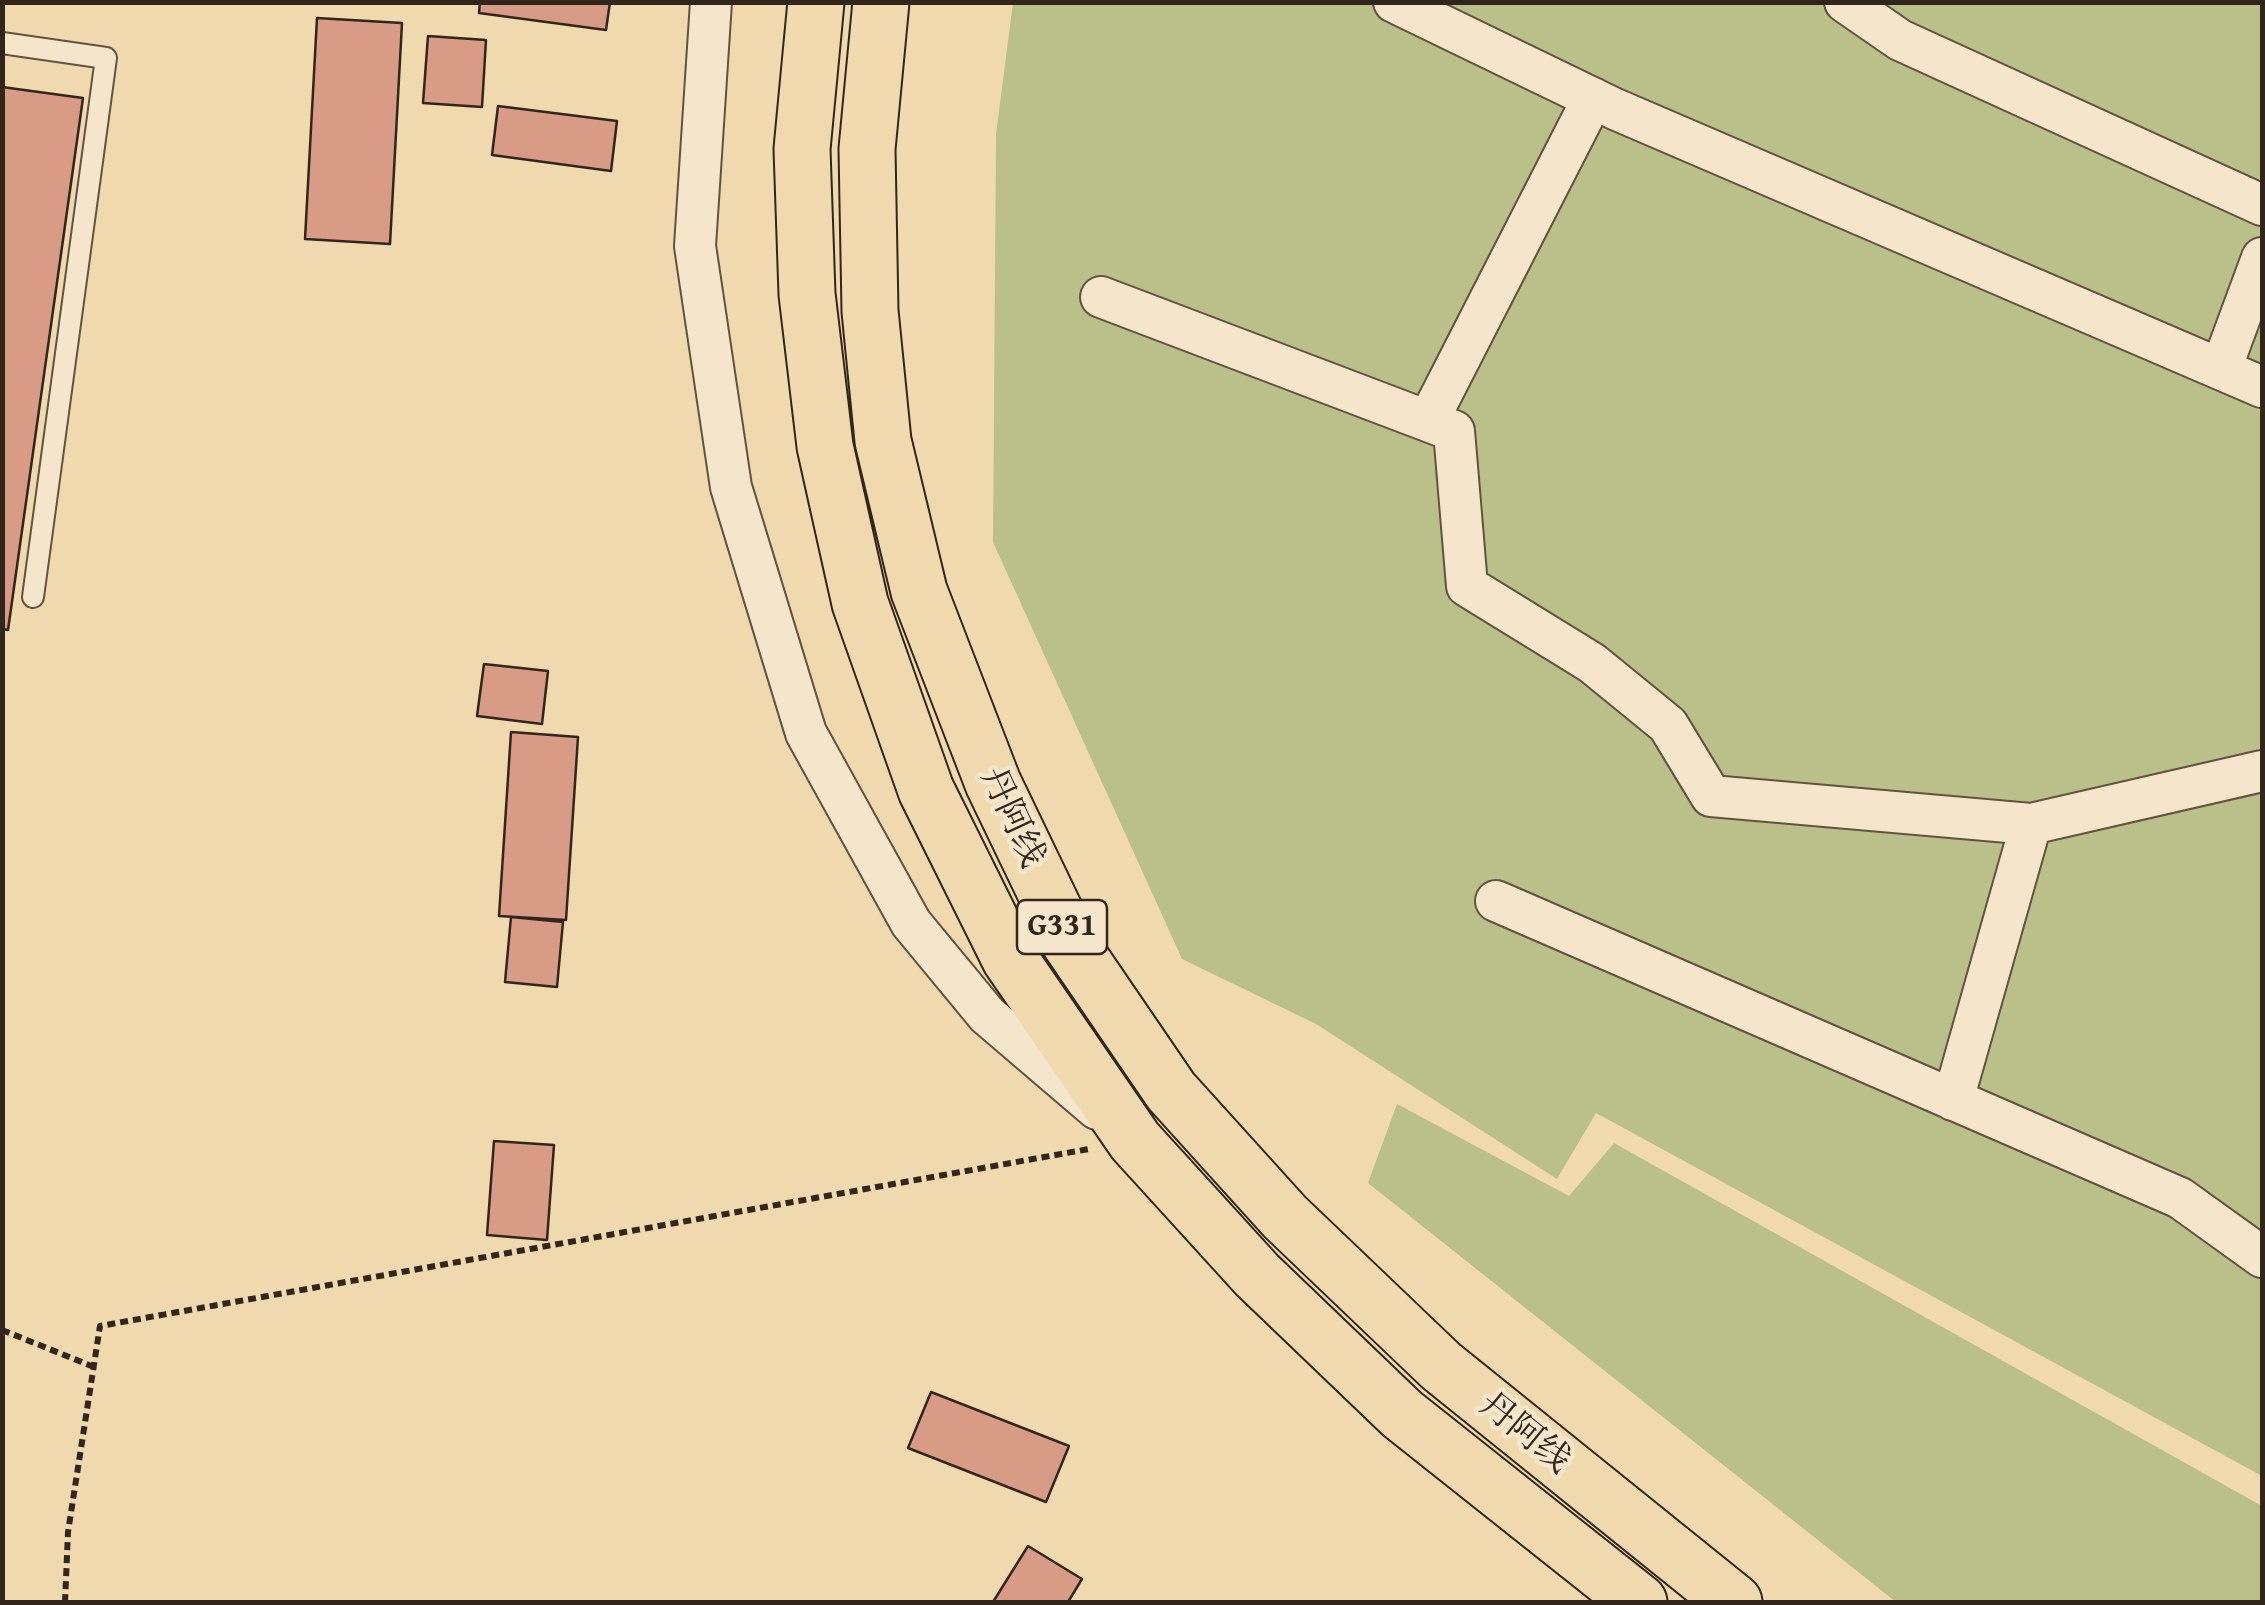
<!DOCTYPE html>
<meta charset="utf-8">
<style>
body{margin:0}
#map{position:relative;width:2265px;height:1605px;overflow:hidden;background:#f0d9af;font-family:"Gentium Book Plus",serif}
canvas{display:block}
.frame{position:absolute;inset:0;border:5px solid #32251c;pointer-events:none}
</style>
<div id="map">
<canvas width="2265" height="1605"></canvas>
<div class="frame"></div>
</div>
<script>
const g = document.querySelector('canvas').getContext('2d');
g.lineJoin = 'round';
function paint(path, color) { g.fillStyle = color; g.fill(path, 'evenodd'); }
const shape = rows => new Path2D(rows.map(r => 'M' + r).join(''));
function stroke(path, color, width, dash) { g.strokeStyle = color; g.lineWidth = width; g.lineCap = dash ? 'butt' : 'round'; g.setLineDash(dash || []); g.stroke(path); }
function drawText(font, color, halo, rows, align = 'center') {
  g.font = font + ' "Gentium Book Plus","Noto Serif SC",serif'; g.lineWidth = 9; g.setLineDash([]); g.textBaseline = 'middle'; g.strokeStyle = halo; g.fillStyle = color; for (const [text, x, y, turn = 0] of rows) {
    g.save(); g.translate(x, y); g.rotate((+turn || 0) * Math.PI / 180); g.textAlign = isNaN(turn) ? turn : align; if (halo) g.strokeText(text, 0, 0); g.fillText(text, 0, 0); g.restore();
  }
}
paint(shape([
 [1013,3,2262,3,2262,1476,1596,1113,1557,1179,1316,1024,1182,959,993,542,996,134],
 [1397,1104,1569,1196,1614,1143,2262,1506,2262,1602,1896,1602,1368,1183]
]), '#bbbf8a');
const building = shape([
 [480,2,610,2,606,30,479,13,480,2],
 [317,18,402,23,390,244,305,239,317,18],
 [428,36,486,40,482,107,423,103,428,36],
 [2,87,83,98,8,630,2,629,2,87],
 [498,106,617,121,611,171,492,155,498,106],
 [484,664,548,671,542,724,477,716,484,664],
 [511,732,578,737,566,920,499,916,511,732],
 [511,917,563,922,557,987,505,982,511,917],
 [494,1141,554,1145,547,1240,487,1235,494,1141],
 [931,1392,1069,1446,1046,1502,908,1448,931,1392],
 [1028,1546,1082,1579,1068,1602,993,1602,1028,1546]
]);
paint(building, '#d89b85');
stroke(building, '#32251c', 2.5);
const service = shape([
 [2,43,106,58,33,597]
]);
const minor = shape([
 [711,2,695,246,731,487,806,733,911,923,987,1015,1097,1109],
 [1394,2,1615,109,2262,387],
 [1845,2,1900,40,2262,205],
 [1101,297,1454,431,1467,586,1592,663,1668,725,1711,796,2031,824,2262,771],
 [2221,369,2262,258],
 [1428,421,1593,98],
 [1496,901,2180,1198,2262,1257],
 [1953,1100,2031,824]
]);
const trunk = shape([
 [816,2,802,149,807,294,825,446,860,603,926,790,1010,959,1135,1141,1257,1275,1402,1414,1639,1602],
 [881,2,867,149,870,311,883,441,919,591,993,783,1070,943,1171,1091,1285,1217,1441,1366,1734,1602]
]);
stroke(service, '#625241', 24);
stroke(minor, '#625241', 44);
stroke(trunk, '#32251c', 59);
stroke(shape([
 [2,1330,94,1367],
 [65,1602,68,1532,100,1326,1089,1149]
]), '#32251c', 6, [8, 5]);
stroke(service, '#f5e6cb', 20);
stroke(minor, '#f5e6cb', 40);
stroke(trunk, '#f0d9af', 55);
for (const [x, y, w] of [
 [1062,927,90]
]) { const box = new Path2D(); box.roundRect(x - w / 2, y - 27, w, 54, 8); g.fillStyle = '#f5e6cb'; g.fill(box); stroke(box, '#32251c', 2.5); }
drawText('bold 32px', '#32251c', null, [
 ["G331",1062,927]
]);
drawText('35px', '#32251c', '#f5e6cb', [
 ["丹阿线",1011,818,65],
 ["丹阿线",1524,1434,39]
]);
</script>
